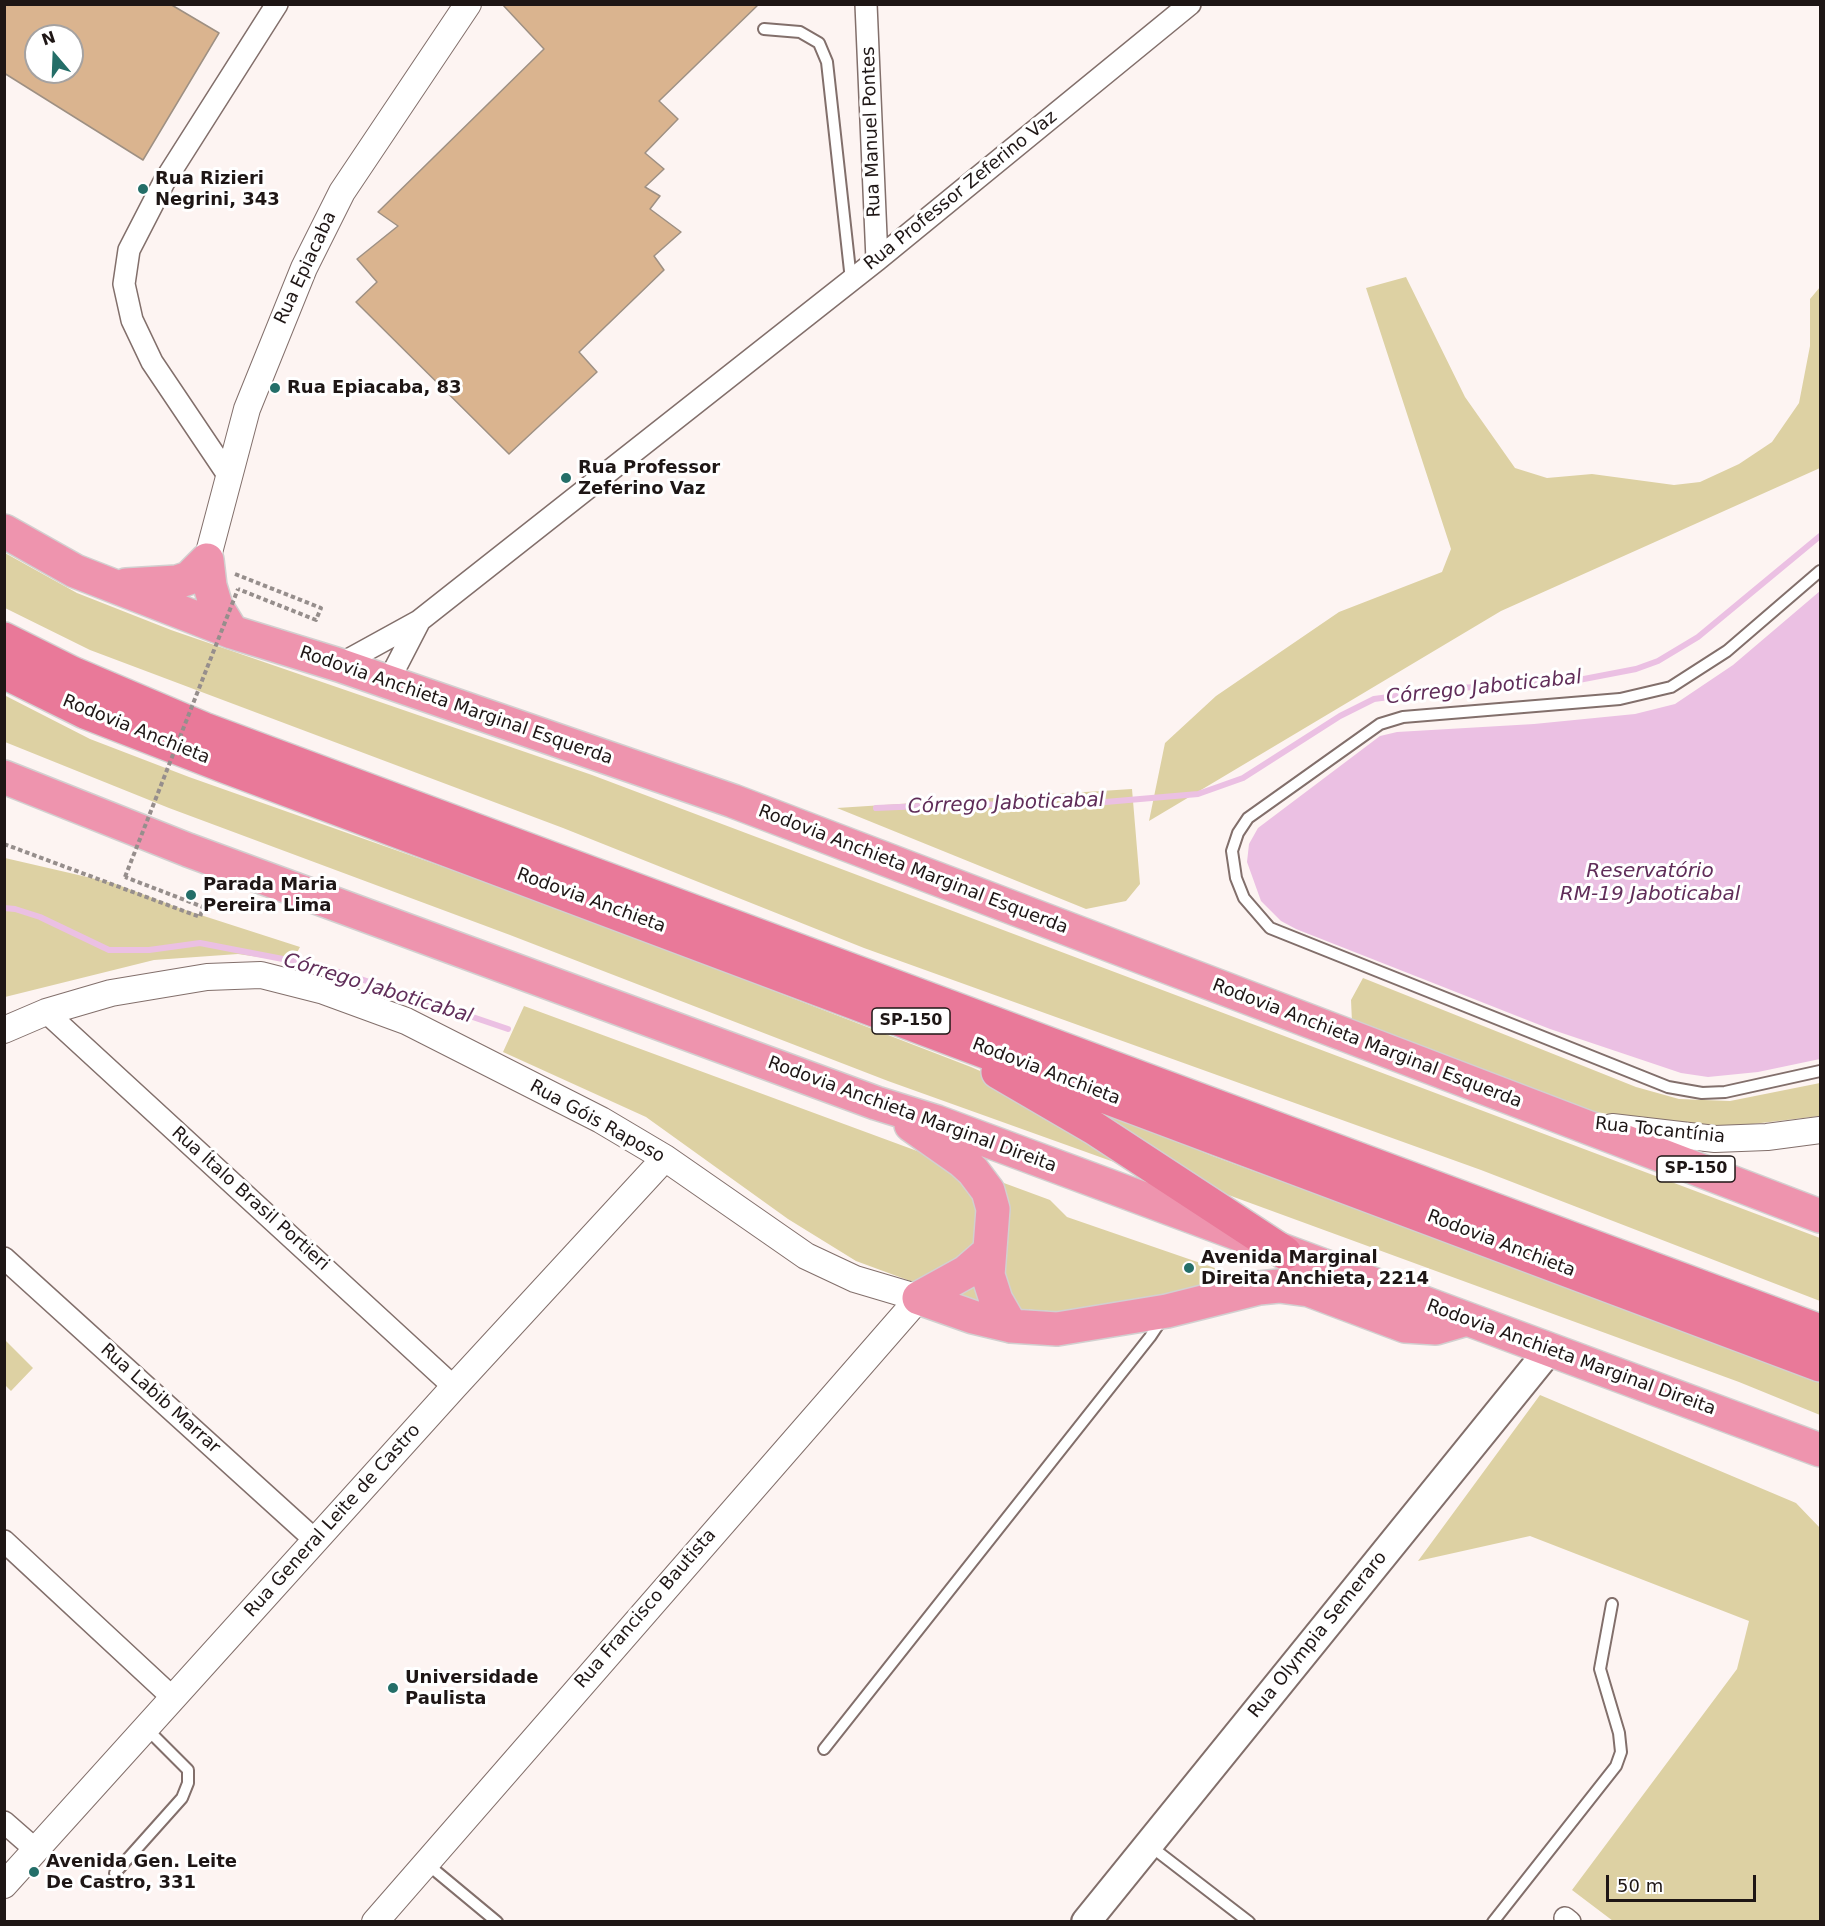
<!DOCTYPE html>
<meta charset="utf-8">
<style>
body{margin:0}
#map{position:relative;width:1825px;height:1926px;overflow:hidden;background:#fdf4f2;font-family:"DejaVu Sans",sans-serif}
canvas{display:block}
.frame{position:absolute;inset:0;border:6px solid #1e1615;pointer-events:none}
.north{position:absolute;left:24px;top:24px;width:60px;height:60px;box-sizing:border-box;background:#fff;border:2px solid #a5a2a1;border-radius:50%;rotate:341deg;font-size:16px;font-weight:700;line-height:24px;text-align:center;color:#1e1615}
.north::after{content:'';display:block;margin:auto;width:21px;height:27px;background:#246e68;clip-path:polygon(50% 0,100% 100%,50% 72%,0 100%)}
.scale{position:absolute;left:1606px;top:1875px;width:150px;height:27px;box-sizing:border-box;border:3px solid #1e1615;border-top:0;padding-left:8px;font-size:18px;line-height:21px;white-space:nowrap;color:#1e1615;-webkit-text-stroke:4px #fff;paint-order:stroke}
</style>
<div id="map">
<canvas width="1825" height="1926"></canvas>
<div class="frame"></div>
<div class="north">N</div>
<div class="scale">50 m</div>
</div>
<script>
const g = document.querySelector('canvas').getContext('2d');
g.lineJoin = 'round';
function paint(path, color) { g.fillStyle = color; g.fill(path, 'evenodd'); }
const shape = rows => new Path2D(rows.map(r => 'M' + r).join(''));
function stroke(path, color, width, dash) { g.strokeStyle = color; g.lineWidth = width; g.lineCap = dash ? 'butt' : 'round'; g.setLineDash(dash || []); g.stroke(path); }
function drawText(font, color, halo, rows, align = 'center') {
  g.font = font + ' "DejaVu Sans",sans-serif'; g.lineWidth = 6; g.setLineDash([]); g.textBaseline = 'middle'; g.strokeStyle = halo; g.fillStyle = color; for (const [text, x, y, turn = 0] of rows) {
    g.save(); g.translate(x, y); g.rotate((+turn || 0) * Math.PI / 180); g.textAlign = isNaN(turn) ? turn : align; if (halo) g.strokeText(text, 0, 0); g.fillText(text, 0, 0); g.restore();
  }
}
paint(shape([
 [1406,277,1465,397,1515,468,1547,478,1592,474,1674,485,1700,482,1739,464,1772,442,1799,403,1810,346,1810,299,1820,287,1820,468,1501,611,1149,821,1165,743,1216,696,1339,612,1442,572,1451,549,1366,288],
 [5,553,77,593,171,630,592,775,1820,1238,1820,1301,1481,1170,864,948,563,828,90,650,5,608],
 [4,695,90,739,189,777,551,905,971,1067,994,1077,1153,1176,888,1081,510,935,169,808,5,742],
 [1132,789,1140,884,1126,901,1086,909,837,808],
 [5,858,113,883,179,908,300,947,292,962,238,954,154,960,5,997],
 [1363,978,1636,1087,1679,1099,1730,1101,1820,1083,1820,1116,1719,1128,1666,1124,1585,1110,1352,1022,1351,1000],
 [524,1006,1050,1200,1067,1217,1238,1276,1167,1294,1063,1312,978,1306,856,1261,788,1219,646,1117,503,1052],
 [1050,1088,1210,1155,1820,1380,1820,1415,1739,1382,1212,1189],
 [5,1340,33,1368,11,1391,5,1385],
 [1540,1395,1796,1503,1820,1528,1820,1921,1613,1921,1572,1890,1737,1669,1749,1621,1530,1536,1418,1561]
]), '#ddd1a3');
paint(shape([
 [1820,591,1820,1059,1758,1072,1708,1077,1681,1073,1550,1029,1296,929,1281,921,1261,901,1247,862,1249,844,1258,828,1380,736,1397,732,1534,724,1635,714,1675,704,1733,665]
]), '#ebc0e3');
stroke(shape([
 [876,808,968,804,1059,806,1198,794,1243,778,1340,716,1374,699,1456,688,1563,683,1636,669,1658,661,1698,637,1820,536],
 [4,908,15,909,40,917,109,950,149,950,200,943,288,960,346,974,508,1029]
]), '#ebc0e3', 6);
const building = shape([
 [4,4,170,4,219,33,143,160,4,73,4,4],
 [36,36,72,36,72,72,36,72,36,36],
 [502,4,759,4,659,101,678,119,645,153,664,169,645,187,660,196,650,209,681,232,654,256,664,270,579,352,597,372,509,454,356,302,377,282,357,259,398,226,378,212,544,49,502,4]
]);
paint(building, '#dab48f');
stroke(building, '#9e9083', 1.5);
const service = shape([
 [764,29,800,32,819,43,827,62,851,280],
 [1820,571,1727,651,1671,687,1620,699,1403,717,1380,724,1248,818,1238,833,1232,851,1236,878,1244,898,1270,928,1668,1087,1702,1093,1725,1092,1820,1071],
 [824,1749,1150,1337,1162,1319],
 [1149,1845,1249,1922],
 [426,1863,497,1922],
 [115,1873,182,1798,188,1783,188,1770,146,1728],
 [1493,1922,1616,1766,1621,1752,1619,1733,1600,1669,1612,1604]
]);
const minor = shape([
 [866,4,877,260],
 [228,475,152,362,132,320,124,284,129,250,164,182,277,4],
 [339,665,419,621,877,260,1190,4],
 [388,682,419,622],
 [46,1012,454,1387],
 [4,1258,315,1540],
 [4,1541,172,1697],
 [4,1822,36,1850],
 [1565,1918,1570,1922]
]);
const tertiary = shape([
 [207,560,247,409,304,268,342,192,468,4],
 [4,1030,46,1012,111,993,207,977,261,975,324,991,406,1021,601,1120,665,1158,806,1256,855,1279,919,1298,375,1922],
 [1612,1127,1715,1139,1767,1137,1820,1130],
 [4,1885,454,1387,665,1158]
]);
const secondary = shape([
 [1086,1922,1550,1349]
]);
const trunk = shape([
 [4,531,75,571,232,632,339,665,733,801,1820,1216],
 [207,560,210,586,216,606,232,632],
 [126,585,177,582,189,578,207,560],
 [4,777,188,850,876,1103,937,1122,1820,1450],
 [911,1125,962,1161,973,1171,988,1191,993,1209,988,1275,996,1300,1011,1326],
 [919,1298,973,1317,1011,1326,1057,1329,1167,1311,1259,1288,1279,1286,1309,1290,1405,1326,1436,1328,1467,1319],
 [919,1298,966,1272,989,1252]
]);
const motorway = shape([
 [4,639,72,673,204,729,1820,1331],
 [4,672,85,712,224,766,1820,1365],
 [998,1072,1094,1128,1285,1253]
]);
stroke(service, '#826f6b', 14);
stroke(minor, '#826f6b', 24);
stroke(tertiary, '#826f6b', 28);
stroke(secondary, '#826f6b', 32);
stroke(trunk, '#d2d0d0', 36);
stroke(motorway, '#d2d0d0', 36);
stroke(shape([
 [235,574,321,608,316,620,238,589],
 [4,844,200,917,203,907,125,877]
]), '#968e8c', 4, [4.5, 3]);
stroke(service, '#fff', 10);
stroke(minor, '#fff', 21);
stroke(tertiary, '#fff', 26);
stroke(secondary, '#fff', 28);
stroke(trunk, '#ee94ae', 33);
stroke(motorway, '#e97999', 33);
stroke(shape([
 [125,877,238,589]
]), '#968e8c', 4, [4.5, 3]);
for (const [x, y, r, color] of [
 [143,189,6,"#246e68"],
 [275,388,6,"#246e68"],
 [566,478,6,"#246e68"],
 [191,895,6,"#246e68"],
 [1189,1268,6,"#246e68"],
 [393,1688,6,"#246e68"],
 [34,1872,6,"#246e68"]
]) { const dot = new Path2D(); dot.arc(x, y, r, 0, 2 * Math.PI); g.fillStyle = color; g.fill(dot); stroke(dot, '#fff', 2); }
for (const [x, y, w] of [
 [911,1021,78],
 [1696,1169,78]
]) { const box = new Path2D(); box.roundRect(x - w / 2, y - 13, w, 26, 4.5); g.fillStyle = '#fff'; g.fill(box); stroke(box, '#1e1615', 1.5); }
drawText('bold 16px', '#1e1615', null, [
 ["SP-150",911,1021],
 ["SP-150",1696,1169]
]);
drawText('18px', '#1e1615', '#fff', [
 ["Rua Manuel Pontes",872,132,-92],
 ["Rua Professor Zeferino Vaz",961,191,-39],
 ["Rua Epiacaba",306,268,-65],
 ["Rodovia Anchieta Marginal Esquerda",456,706,19],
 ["Rodovia Anchieta",136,730,22],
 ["Rodovia Anchieta Marginal Esquerda",913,870,21],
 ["Rodovia Anchieta",591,901,20],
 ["Rodovia Anchieta Marginal Esquerda",1367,1044,21],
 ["Rodovia Anchieta",1046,1072,21],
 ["Rodovia Anchieta Marginal Direita",912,1115,20],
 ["Rua Góis Raposo",597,1122,29],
 ["Rua Tocantínia",1660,1131,6],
 ["Rua Ítalo Brasil Portieri",250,1199,42],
 ["Rodovia Anchieta",1501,1244,21],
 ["Rodovia Anchieta Marginal Direita",1571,1358,20],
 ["Rua Labib Marrar",160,1399,42],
 ["Rua General Leite de Castro",333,1521,-48],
 ["Rua Francisco Bautista",646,1609,-49],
 ["Rua Olympia Semeraro",1318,1635,-51]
]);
drawText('bold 18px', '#1e1615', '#fff', [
 ["Rua Rizieri",155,179],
 ["Negrini, 343",155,200],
 ["Rua Epiacaba, 83",287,388],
 ["Rua Professor",578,468],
 ["Zeferino Vaz",578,489],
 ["Parada Maria",203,885],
 ["Pereira Lima",203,906],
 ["Avenida Marginal",1201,1258],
 ["Direita Anchieta, 2214",1201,1279],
 ["Universidade",405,1678],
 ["Paulista",405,1699],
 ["Avenida Gen. Leite",46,1862],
 ["De Castro, 331",46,1883]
], 'left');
drawText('italic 20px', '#602d59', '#fff', [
 ["Córrego Jaboticabal",1484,688,-6],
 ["Córrego Jaboticabal",1006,804,-2],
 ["Reservatório",1650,872],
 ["RM-19 Jaboticabal",1650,895],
 ["Córrego Jaboticabal",378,989,17]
]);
</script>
